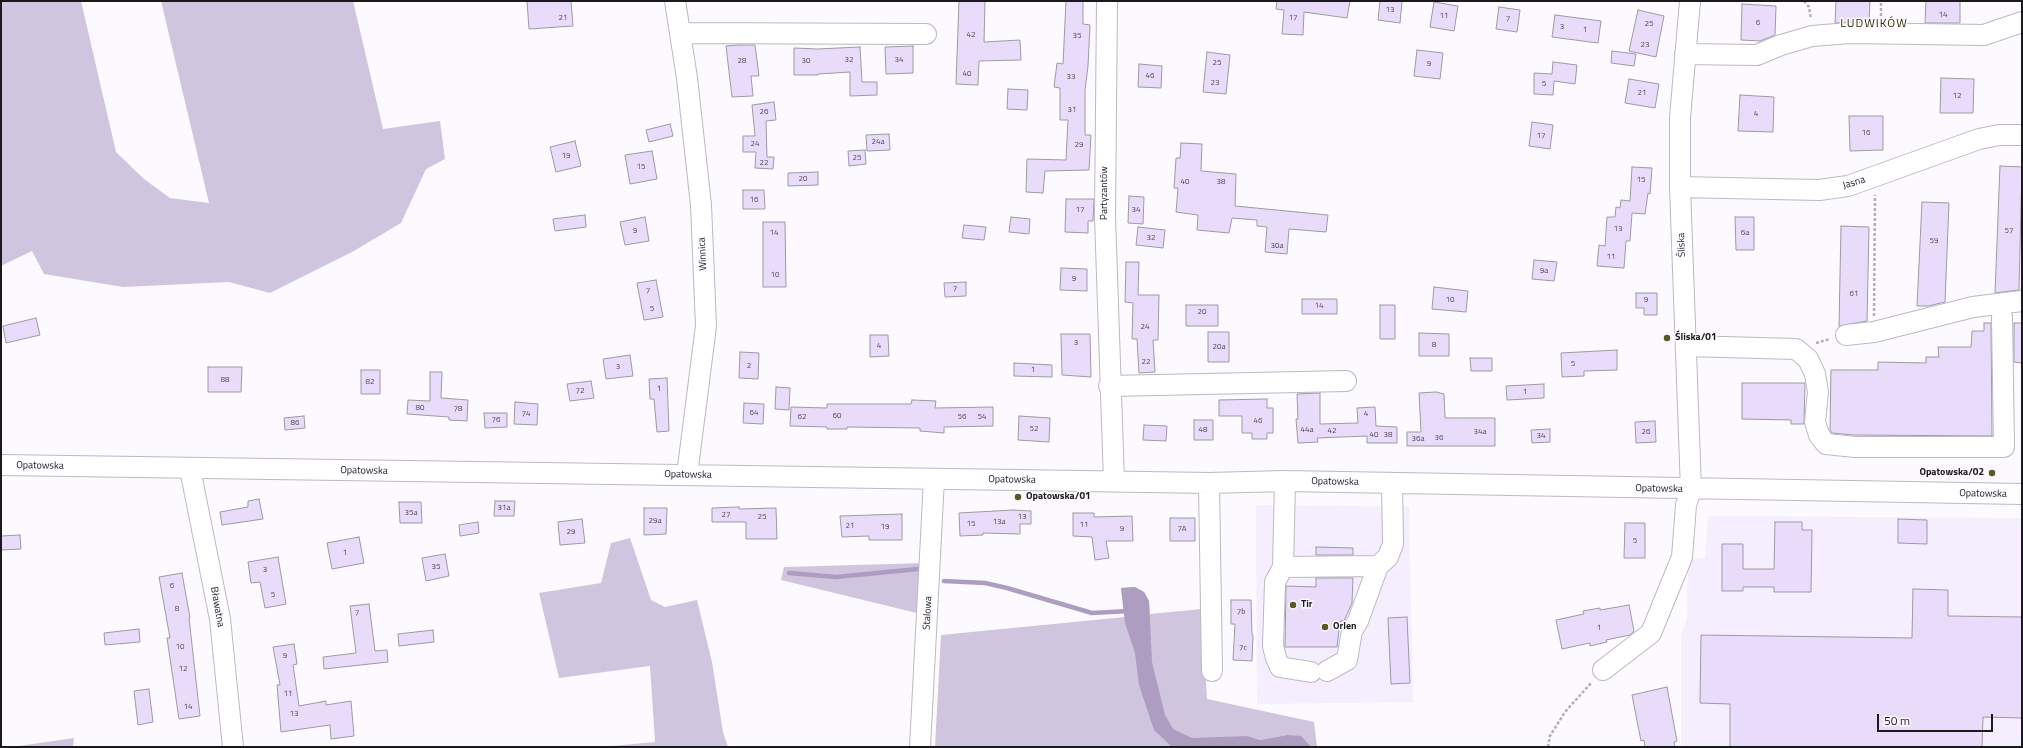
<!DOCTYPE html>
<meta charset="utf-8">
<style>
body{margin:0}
#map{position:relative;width:2023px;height:748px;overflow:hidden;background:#fcf9ff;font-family:"Titillium Web",sans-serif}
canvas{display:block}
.frame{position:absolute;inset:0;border:2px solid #1a191c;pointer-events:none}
.scale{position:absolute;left:1877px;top:714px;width:116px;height:18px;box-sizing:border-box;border:2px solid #1a191c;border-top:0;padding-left:5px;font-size:12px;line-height:14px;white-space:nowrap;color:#1a191c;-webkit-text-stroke:3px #fcf9ff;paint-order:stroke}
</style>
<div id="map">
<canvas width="2023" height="748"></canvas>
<div class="frame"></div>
<div class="scale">50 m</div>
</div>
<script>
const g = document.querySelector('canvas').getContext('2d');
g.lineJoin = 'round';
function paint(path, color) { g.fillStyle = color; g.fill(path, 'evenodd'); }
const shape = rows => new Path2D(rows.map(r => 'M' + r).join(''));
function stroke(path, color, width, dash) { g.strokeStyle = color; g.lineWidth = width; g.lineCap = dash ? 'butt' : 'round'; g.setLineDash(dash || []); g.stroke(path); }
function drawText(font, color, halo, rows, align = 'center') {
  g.font = font + ' "Titillium Web",sans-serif'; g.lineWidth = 3; g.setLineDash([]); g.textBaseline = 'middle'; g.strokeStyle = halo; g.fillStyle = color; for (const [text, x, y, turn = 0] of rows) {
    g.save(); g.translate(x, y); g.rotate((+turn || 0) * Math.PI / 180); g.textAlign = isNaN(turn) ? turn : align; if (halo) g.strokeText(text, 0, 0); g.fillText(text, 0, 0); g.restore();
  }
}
paint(shape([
 [1256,505,1409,507,1413,702,1257,704],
 [1708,516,2022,518,2022,747,1681,747,1681,635,1687,618,1688,559,1705,558]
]), '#f5eeff');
paint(shape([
 [1,1,81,1,116,152,144,179,170,198,209,203,161,1,353,1,383,129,440,121,445,159,426,169,401,223,352,252,270,293,229,282,123,287,44,274,32,251,1,266],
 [630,538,651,600,665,607,697,600,712,662,723,732,728,747,602,747,655,742,650,666,559,678,539,593,601,583,611,543],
 [926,563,921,614,781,580,784,567],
 [1135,587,1144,592,1149,601,1150,614,1202,609,1207,699,1314,722,1317,747,1307,747,1287,735,1260,740,1248,736,1195,747,935,747,941,635,1125,617,1121,588],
 [74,738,73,747,12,747]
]), '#cfc5de');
paint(shape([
 [1135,587,1144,592,1149,601,1152,662,1165,715,1173,729,1192,738,1248,736,1260,740,1287,735,1301,736,1311,747,1172,747,1154,730,1139,685,1135,653,1125,623,1121,588]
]), '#ac9dc1');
stroke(shape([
 [789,573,836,577,918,569],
 [944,581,985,583,1007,588,1092,613,1129,611]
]), '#ac9dc1', 4.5);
const building = shape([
 [527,1,571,1,573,26,529,29,527,1],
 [959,1,985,1,984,42,1020,40,1021,60,979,61,978,85,956,84,959,1],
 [1066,1,1083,1,1083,24,1090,25,1088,66,1085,90,1085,135,1091,135,1089,170,1045,171,1043,193,1026,192,1027,159,1066,160,1068,120,1060,120,1060,88,1054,87,1057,63,1063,64,1066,1],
 [1277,1,1350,1,1347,18,1304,12,1303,35,1282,34,1284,10,1276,9,1277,1],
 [1380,1,1402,1,1400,23,1378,20,1380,1],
 [1836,1,1870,1,1869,22,1835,23,1836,1],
 [1926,1,1960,1,1960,23,1925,23,1926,1],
 [1434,2,1458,6,1454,31,1430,27,1434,2],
 [1742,4,1776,6,1775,35,1760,41,1741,40,1742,4],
 [1499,7,1520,10,1517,32,1496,29,1499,7],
 [1638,10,1664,16,1656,57,1629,51,1638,10],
 [1555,15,1601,21,1598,43,1552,37,1555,15],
 [739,45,755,45,759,76,751,76,753,96,732,97,726,46,739,45],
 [913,46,913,73,886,74,885,47,913,46],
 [860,47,862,82,877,82,877,95,850,96,850,72,818,74,818,75,794,75,794,48,818,49,860,47],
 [1417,50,1443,53,1440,79,1414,76,1417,50],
 [1612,51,1636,54,1634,66,1611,63,1612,51],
 [1207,52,1230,55,1226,94,1203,92,1207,52],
 [1553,62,1577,65,1575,84,1554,81,1553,95,1534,94,1534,73,1552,74,1553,62],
 [1139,64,1162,66,1161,88,1138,87,1139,64],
 [1941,78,1974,79,1973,113,1940,113,1941,78],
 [1629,79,1659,84,1655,108,1625,103,1629,79],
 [1008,89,1028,90,1027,110,1007,109,1008,89],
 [1740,95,1774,97,1773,132,1738,131,1740,95],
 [774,102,776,120,766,121,767,157,774,157,773,169,755,168,756,152,743,152,743,136,755,136,752,105,774,102],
 [1849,116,1883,116,1883,150,1850,151,1849,116],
 [1532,122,1553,125,1550,149,1529,146,1532,122],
 [670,124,673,136,649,142,646,130,670,124],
 [889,134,890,150,867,151,866,135,889,134],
 [575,141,581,166,556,172,550,147,575,141],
 [1181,143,1202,144,1201,171,1236,174,1235,206,1328,215,1326,232,1289,229,1287,254,1265,252,1267,227,1257,226,1257,220,1232,218,1229,233,1197,230,1198,215,1176,212,1178,188,1174,188,1176,158,1180,158,1181,143],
 [865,150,866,164,849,166,848,151,865,150],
 [652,151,657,179,630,184,625,155,652,151],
 [2000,166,2022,167,2019,290,1995,293,2000,166],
 [1632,167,1652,168,1650,194,1648,193,1645,214,1632,213,1630,241,1626,241,1624,268,1597,266,1599,245,1605,246,1607,217,1615,217,1616,207,1620,208,1621,200,1630,201,1632,167],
 [818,172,818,185,788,186,788,173,818,172],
 [743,190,764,190,765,209,743,209,743,190],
 [1129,196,1144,197,1143,224,1128,223,1129,196],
 [1066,199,1094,199,1093,221,1088,221,1088,233,1065,232,1066,199],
 [1922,202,1949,203,1945,302,1928,306,1917,306,1922,202],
 [585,215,586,227,555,231,553,219,585,215],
 [645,217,649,241,625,245,620,222,645,217],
 [1011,217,1030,219,1029,234,1009,232,1011,217],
 [1735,217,1754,217,1754,250,1736,250,1735,217],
 [763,222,785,222,786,287,763,287,763,222],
 [964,225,986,227,984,240,962,238,964,225],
 [1841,226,1869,227,1867,321,1839,326,1841,226],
 [1138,227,1165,230,1163,248,1136,245,1138,227],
 [1534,260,1557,262,1554,281,1532,279,1534,260],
 [1126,262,1139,262,1138,295,1159,295,1158,340,1153,340,1155,372,1139,373,1137,339,1132,339,1133,303,1125,302,1126,262],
 [1061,268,1087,269,1087,291,1060,290,1061,268],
 [656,280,663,317,644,320,637,283,656,280],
 [966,282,966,296,945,297,944,283,966,282],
 [1434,287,1468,291,1466,312,1432,309,1434,287],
 [1636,293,1657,293,1657,315,1644,315,1644,308,1636,308,1636,293],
 [1302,299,1337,299,1337,314,1302,314,1302,299],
 [1186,305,1218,305,1218,326,1186,326,1186,305],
 [1380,305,1395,305,1395,339,1380,339,1380,305],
 [36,318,40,335,6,343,3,326,36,318],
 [1984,323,1991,323,1992,436,1853,435,1832,433,1830,430,1831,370,1878,370,1878,362,1926,363,1926,357,1939,357,1938,347,1971,347,1972,331,1984,331,1984,323],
 [2014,323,2022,323,2022,363,2014,362,2014,323],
 [1208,332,1229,332,1229,362,1208,362,1208,332],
 [1419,333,1449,334,1449,356,1419,356,1419,333],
 [1061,334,1090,334,1091,377,1062,375,1061,334],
 [870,335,888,335,889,356,870,357,870,335],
 [1617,350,1617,370,1584,371,1584,376,1562,377,1561,353,1617,350],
 [740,352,759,353,758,379,739,378,740,352],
 [630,355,633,376,606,379,603,359,630,355],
 [1470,358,1492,358,1492,371,1471,371,1470,358],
 [1014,363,1052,365,1052,377,1014,376,1014,363],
 [208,367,242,367,241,392,208,392,208,367],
 [361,370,380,370,380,394,361,394,361,370],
 [430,372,442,372,441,398,468,400,467,421,449,420,449,417,407,414,408,400,430,401,430,372],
 [667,378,669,431,657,432,654,399,650,399,649,379,667,378],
 [591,381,594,398,570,401,567,384,591,381],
 [1742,383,1805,383,1804,424,1791,424,1791,420,1742,419,1742,383],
 [1544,384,1544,398,1507,400,1506,386,1544,384],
 [776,387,790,388,789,410,775,409,776,387],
 [1436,392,1444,394,1445,418,1495,418,1495,446,1407,446,1407,432,1421,432,1419,393,1436,392],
 [1320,393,1320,424,1358,423,1357,408,1375,407,1376,426,1397,427,1397,443,1367,443,1367,436,1317,438,1318,442,1298,443,1296,419,1298,419,1297,394,1320,393],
 [1267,399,1267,408,1273,408,1273,433,1267,433,1267,439,1252,439,1252,433,1242,433,1242,416,1219,416,1219,400,1267,399],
 [912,400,936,401,935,408,993,407,993,426,944,427,944,433,920,431,920,428,847,427,847,429,827,429,827,427,790,426,791,407,827,408,827,404,911,404,912,400],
 [515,402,538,404,537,425,514,424,515,402],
 [744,403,764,404,763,424,743,423,744,403],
 [484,413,507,413,507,427,485,428,484,413],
 [304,416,305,428,285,430,284,418,304,416],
 [1019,416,1050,418,1049,442,1018,440,1019,416],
 [1194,420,1213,420,1213,440,1194,440,1194,420],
 [1655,421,1656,442,1636,443,1635,422,1655,421],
 [1144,425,1167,426,1166,441,1143,440,1144,425],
 [1550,429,1550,442,1532,443,1531,430,1550,429],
 [259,499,263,519,222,525,220,512,248,507,248,501,259,499],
 [495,501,515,501,514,516,494,516,495,501],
 [399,502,421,502,422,523,400,523,399,502],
 [739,507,739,509,776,508,777,539,746,539,746,522,712,522,712,508,739,507],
 [644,508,667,508,666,534,644,535,644,508],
 [1013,510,1031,511,1031,524,1020,524,1020,534,983,533,983,535,960,536,959,513,1013,510],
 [1073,513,1094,513,1094,517,1132,516,1133,541,1106,541,1109,558,1095,560,1092,537,1073,536,1073,513],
 [902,514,902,540,869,540,869,536,842,537,840,516,902,514],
 [1170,518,1195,518,1195,541,1170,541,1170,518],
 [582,519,585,543,560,545,558,522,582,519],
 [1898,519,1927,520,1927,544,1898,543,1898,519],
 [478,522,479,533,460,536,459,525,478,522],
 [1775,522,1802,522,1802,530,1812,530,1811,592,1774,592,1774,587,1743,587,1743,591,1722,591,1722,544,1743,544,1743,569,1774,569,1775,522],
 [1625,523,1645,523,1645,558,1624,558,1625,523],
 [20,535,21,549,1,550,1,536,20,535],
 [359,537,364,563,332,569,327,543,359,537],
 [1316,547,1353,548,1353,555,1316,555,1316,547],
 [445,554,449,576,426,581,422,558,445,554],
 [278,557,286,604,265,608,260,582,251,583,248,562,278,557],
 [182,573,190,618,189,618,200,716,179,719,167,638,170,638,159,577,182,573],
 [1316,578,1353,578,1352,603,1344,621,1340,621,1337,647,1285,647,1286,586,1316,587,1316,578],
 [1913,589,1948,590,1948,616,2022,617,2022,718,1983,717,1982,747,1730,747,1730,704,1700,703,1701,635,1912,638,1913,589],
 [1231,600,1251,600,1252,635,1253,635,1252,661,1233,660,1235,624,1231,624,1231,600],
 [369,604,375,651,387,650,388,662,324,669,323,657,356,653,350,606,369,604],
 [1629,605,1634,631,1630,635,1606,640,1607,642,1590,646,1590,643,1562,649,1556,620,1584,614,1583,611,1600,608,1600,610,1629,605],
 [1407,617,1410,683,1391,684,1388,618,1407,617],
 [139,629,140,642,105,645,104,633,139,629],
 [433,630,434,642,399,646,398,634,433,630],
 [294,644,297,664,293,665,299,706,326,701,326,705,351,701,354,736,331,739,330,725,281,732,277,685,280,685,273,647,294,644],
 [1667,687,1677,741,1674,742,1675,747,1645,747,1644,740,1641,741,1632,695,1667,687],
 [149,689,153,722,138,725,134,691,149,689]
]);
paint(building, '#e9dcfb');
stroke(building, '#9d9aa3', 1);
const minor = shape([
 [675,1,687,78,701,205,706,326,687,475],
 [1107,1,1105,217,1114,481],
 [680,33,926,34],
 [1685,54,1757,55,1781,45,1812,36,1850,33,1984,35,2022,22],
 [1680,187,1819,190,1848,186,1979,139,1999,135,2022,135],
 [1846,335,1874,332,1973,307,2022,301],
 [1686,346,1796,349,1808,359,1815,374,1818,392,1815,422,1819,435,1826,444,1855,447,2004,447,2002,317],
 [1109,386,1346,381],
 [1,465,1017,480,1209,483,1285,481,2022,494],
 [190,469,220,619,233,747],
 [1285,481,1283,567,1378,566,1388,557,1393,544,1392,483],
 [1209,483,1212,671],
 [1283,567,1275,582,1273,646,1276,658,1280,667,1311,672],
 [1603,670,1651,633,1682,557,1686,505,1691,490,1680,187,1680,118,1690,1],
 [1327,671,1347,660,1352,631,1358,621,1378,566],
 [920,747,934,479]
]);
stroke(minor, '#bcb9c1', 22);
stroke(shape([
 [1804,1,1809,7,1811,19],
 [1881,16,1881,1],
 [1874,316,1875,195],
 [1816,343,1830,339],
 [1548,747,1550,736,1565,712,1592,682]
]), '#b3b1b6', 2.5, [3, 2]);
stroke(minor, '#fff', 20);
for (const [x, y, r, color] of [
 [1667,338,4,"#5a5926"],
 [1992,473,4,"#5a5926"],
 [1018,497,4,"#5a5926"],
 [1293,605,4,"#5a5926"],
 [1325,627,4,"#5a5926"]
]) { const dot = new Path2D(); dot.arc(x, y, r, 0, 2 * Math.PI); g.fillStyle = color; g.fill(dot); stroke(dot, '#fcf9ff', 1.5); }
drawText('8px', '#4e4a54', null, [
 ["13",1390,10],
 ["14",1943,15],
 ["11",1444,16],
 ["21",563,18],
 ["17",1293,18],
 ["7",1508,19],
 ["6",1758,23],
 ["25",1649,24],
 ["3",1562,27],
 ["1",1585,30],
 ["42",971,35],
 ["35",1077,36],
 ["23",1645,45],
 ["32",849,60],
 ["34",899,60],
 ["28",742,61],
 ["30",806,61],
 ["25",1217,63],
 ["9",1429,64],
 ["40",967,74],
 ["46",1150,76],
 ["33",1071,77],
 ["23",1215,83],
 ["5",1544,84],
 ["21",1642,93],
 ["12",1957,96],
 ["31",1072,110],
 ["26",764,112],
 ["4",1756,114],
 ["16",1866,133],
 ["17",1541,136],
 ["24a",878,142],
 ["24",755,144],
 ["29",1079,145],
 ["19",566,156],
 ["25",857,158],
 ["22",764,163],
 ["15",641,167],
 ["20",803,179],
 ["15",1641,180],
 ["40",1185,182],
 ["38",1221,182],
 ["16",754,200],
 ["17",1080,210],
 ["34",1136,210],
 ["13",1618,229],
 ["9",635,231],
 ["57",2009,231],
 ["14",774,233],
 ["6a",1745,233],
 ["32",1151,238],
 ["59",1934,241],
 ["30a",1277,246],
 ["11",1611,257],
 ["9a",1544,271],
 ["10",775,275],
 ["9",1074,279],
 ["7",955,289],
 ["7",648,291],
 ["61",1854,294],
 ["10",1450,300],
 ["9",1646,300],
 ["14",1319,306],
 ["5",652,309],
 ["20",1202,312],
 ["24",1145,327],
 ["3",1076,343],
 ["8",1434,345],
 ["4",879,346],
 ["20a",1219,347],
 ["22",1146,362],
 ["5",1573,364],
 ["2",749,366],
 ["3",618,367],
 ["1",1033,370],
 ["88",225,380],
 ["82",370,382],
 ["1",659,389],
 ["72",580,391],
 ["1",1525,392],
 ["80",420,408],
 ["78",458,409],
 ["64",754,413],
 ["74",526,414],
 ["4",1366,414],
 ["60",837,416],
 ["62",802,417],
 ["56",962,417],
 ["54",982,417],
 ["76",496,420],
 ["46",1258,421],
 ["86",295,423],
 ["52",1034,429],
 ["48",1203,430],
 ["44a",1307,430],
 ["42",1332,431],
 ["34a",1480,432],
 ["26",1646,432],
 ["40",1374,435],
 ["38",1388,435],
 ["34",1541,436],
 ["36",1439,438],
 ["36a",1418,439],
 ["31a",504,508],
 ["35a",411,513],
 ["27",726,515],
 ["25",762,517],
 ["13",1022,517],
 ["29a",655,521],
 ["13a",999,522],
 ["15",971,524],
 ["11",1084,525],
 ["21",850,526],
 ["19",885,527],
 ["9",1122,529],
 ["7A",1182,529],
 ["29",571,532],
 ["5",1635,541],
 ["1",345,553],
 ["35",436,567],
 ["3",265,570],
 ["6",172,586],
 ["5",273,595],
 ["8",177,609],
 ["7b",1241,612],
 ["7",357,613],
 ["1",1599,628],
 ["10",180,647],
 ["7c",1243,648],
 ["9",285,656],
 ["12",183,669],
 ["11",288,694],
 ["14",188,707],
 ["13",294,714]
]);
drawText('10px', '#1a191c', '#fcf9ff', [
 ["Jasna",1854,183,-17],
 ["Partyzantów",1105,193,-90],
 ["Śliska",1682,245,-92],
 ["Winnica",703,254,-93],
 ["Opatowska",40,466,1],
 ["Opatowska",364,471,1],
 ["Opatowska",688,475,1],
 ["Opatowska",1012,480,1],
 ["Opatowska",1335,482,1],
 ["Opatowska",1659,489,1],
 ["Opatowska",1983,494,1],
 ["Bławatna",217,607,80],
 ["Stalowa",928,613,-87]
]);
drawText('bold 10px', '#1a191c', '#fcf9ff', [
 ["Śliska/01",1675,338],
 ["Opatowska/02",1984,473,"right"],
 ["Opatowska/01",1026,497],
 ["Tir",1301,605],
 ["Orlen",1333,627]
], 'left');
g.letterSpacing = '1px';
drawText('12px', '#323105', '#fcf9ff', [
 ["LUDWIKÓW",1874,24]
]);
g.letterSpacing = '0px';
</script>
